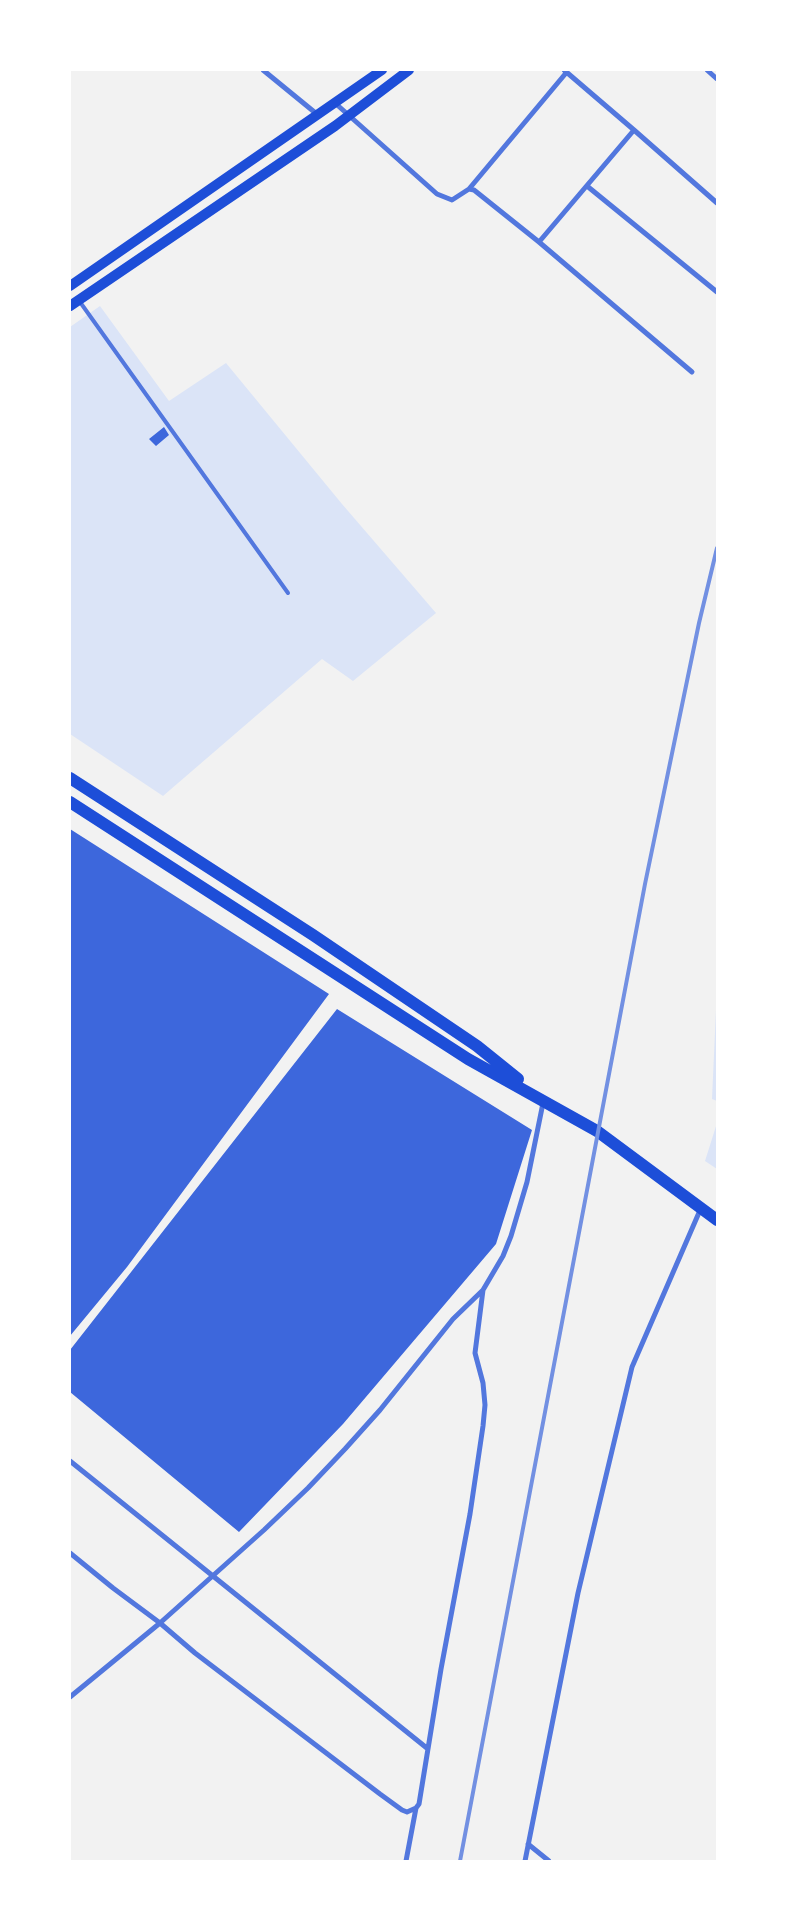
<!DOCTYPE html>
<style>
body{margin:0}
#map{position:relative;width:787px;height:1931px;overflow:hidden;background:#f2f2f2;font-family:"Roboto Condensed",sans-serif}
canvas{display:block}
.frame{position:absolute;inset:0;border:71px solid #fff;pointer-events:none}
</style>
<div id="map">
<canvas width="787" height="1931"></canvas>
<div class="frame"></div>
</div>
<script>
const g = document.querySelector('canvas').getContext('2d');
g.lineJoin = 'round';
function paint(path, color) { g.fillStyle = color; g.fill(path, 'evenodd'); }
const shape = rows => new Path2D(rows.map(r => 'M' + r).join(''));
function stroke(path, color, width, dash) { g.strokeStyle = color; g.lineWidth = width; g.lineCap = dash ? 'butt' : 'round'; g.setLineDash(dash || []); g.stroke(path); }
paint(shape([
 [100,306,169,401,226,363,342,504,436,613,353,681,322,659,163,796,70,734,70,327],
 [717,988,717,1101,712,1099],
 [717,1123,717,1169,705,1161]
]), '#dbe4f7');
paint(shape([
 [164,427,169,435,156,446,149,439],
 [70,829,329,994,127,1267,70,1336],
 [337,1009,532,1130,496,1244,343,1424,239,1532,70,1392,70,1350]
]), '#3d67dc');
stroke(shape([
 [80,302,288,593]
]), '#5277de', 4);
stroke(shape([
 [263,70,318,115],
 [707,70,717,79],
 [335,103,437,194,452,200,469,189,474,190,539,242,692,372],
 [634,130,717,203],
 [587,186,717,292],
 [469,189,566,73],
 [539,242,634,130,564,70],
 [70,1461,428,1749],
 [70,1553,113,1588,160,1623,264,1530,308,1488,345,1449,380,1410,453,1319,483,1290,503,1256,511,1236,527,1182,543,1103],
 [70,1697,160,1623,195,1653,380,1794,402,1810,407,1812,416,1808,419,1804,441,1669,470,1514,483,1426,485,1405,483,1383,475,1353,483,1290],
 [528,1844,549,1861],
 [406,1861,416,1808],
 [525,1861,578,1593,632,1367,701,1208]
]), '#5277de', 5);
stroke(shape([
 [70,286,382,70],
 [70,306,335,126,409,70]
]), '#1d4ed8', 10);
stroke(shape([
 [70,778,313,935,477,1046,518,1079],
 [70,802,468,1059,597,1131,717,1220]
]), '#1d4ed8', 12);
stroke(shape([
 [460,1861,645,884,699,623,717,548]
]), '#7290e2', 4);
</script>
